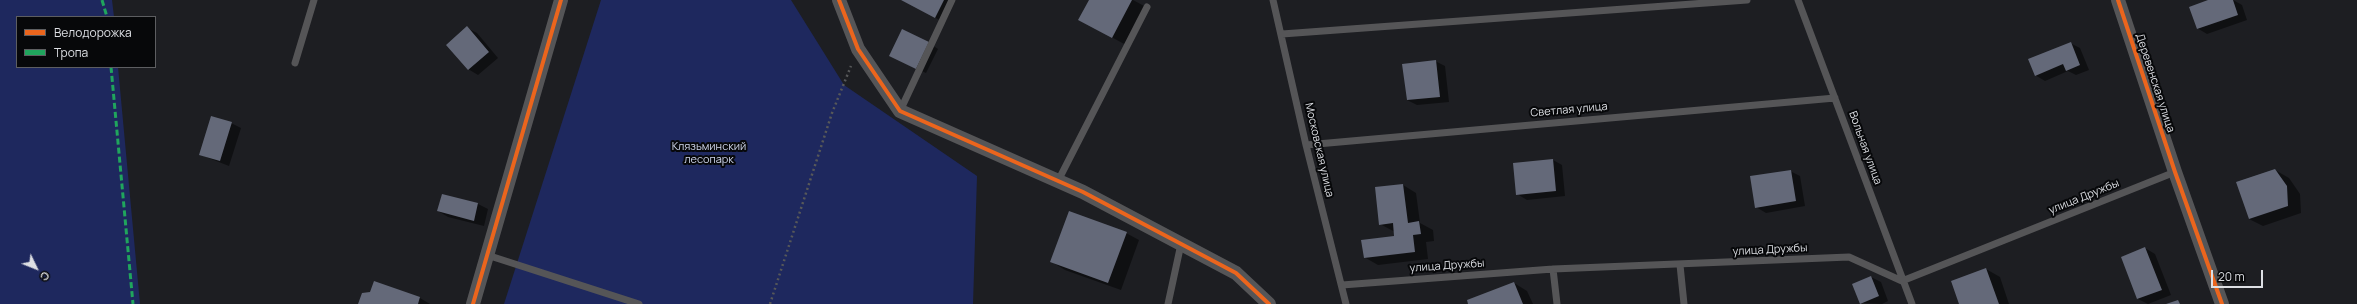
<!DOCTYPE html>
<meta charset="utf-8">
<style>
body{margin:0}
#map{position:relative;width:2357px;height:304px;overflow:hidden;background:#1d1e22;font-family:Manrope,sans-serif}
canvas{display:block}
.legend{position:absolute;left:16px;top:16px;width:140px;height:52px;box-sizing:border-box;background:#07080a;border:1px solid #5d5e61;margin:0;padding:5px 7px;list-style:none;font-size:12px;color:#dddfe4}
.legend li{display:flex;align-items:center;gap:8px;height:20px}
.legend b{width:20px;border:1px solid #5d5e61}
.north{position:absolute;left:16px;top:248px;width:40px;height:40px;-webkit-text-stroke:3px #07080a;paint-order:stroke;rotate:133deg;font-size:11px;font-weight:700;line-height:16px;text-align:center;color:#dddfe4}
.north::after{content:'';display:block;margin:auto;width:14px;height:18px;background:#dddfe4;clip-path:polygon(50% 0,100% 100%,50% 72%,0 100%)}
.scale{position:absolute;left:2211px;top:270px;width:52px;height:18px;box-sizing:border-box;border:2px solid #dddfe4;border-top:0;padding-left:5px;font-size:12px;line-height:14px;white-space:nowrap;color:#dddfe4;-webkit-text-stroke:3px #07080a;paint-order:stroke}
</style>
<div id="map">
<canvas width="2357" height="304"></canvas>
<ul class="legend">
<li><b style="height:5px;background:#eb651d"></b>Велодорожка</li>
<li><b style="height:5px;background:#20a55d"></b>Тропа</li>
</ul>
<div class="north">С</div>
<div class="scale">20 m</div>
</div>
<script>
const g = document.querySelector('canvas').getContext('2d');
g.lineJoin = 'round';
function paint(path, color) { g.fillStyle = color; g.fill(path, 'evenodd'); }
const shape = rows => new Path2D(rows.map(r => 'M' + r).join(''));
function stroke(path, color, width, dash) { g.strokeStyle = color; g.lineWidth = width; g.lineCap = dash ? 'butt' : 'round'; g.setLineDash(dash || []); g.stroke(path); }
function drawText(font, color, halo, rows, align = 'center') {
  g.font = font + ' Manrope,sans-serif'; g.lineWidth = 4; g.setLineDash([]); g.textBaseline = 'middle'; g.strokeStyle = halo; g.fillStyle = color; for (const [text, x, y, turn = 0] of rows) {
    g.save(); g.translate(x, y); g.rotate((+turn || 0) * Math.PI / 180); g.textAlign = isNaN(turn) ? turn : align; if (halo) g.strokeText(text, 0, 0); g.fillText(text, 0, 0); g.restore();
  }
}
paint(shape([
 [0,0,112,0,114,17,17,17,17,67,118,67,140,304,0,304],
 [601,0,791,0,844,85,977,176,973,304,504,304]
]), '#1e285e');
paint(shape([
 [903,0,956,0,945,23],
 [1090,0,1133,0,1146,7,1126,45,1093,27],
 [2211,0,2233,0,2242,5,2247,20,2207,34,2197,28],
 [467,28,477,33,498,58,478,75,468,69],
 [929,43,938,49,926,73,900,61],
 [2070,43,2080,48,2089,70,2076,75,2068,71,2045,81,2035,75],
 [1435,61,1445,66,1449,102,1417,105,1407,100],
 [231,123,241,128,229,166,201,155],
 [1553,160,1562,165,1565,196,1527,200,1517,194],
 [2275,170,2289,178,2300,194,2301,213,2263,226,2249,219],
 [1790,171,1800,176,1805,206,1766,213,1756,207],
 [1403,185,1416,193,1420,223,1433,230,1434,241,1426,242,1428,259,1378,265,1364,257,1395,237,1395,232,1380,224],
 [442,195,478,204,488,209,484,226,448,217,438,211],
 [1126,233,1139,240,1121,290,1065,270,1052,262],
 [2145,248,2155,254,2171,295,2148,304,2138,299,2122,257],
 [1986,269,2000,277,2009,304,1960,304],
 [1871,277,1881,282,1888,301,1882,304,1861,303],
 [375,283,420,298,430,304,359,304,371,293],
 [1514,283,1527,291,1533,304,1469,304]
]), '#0007');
paint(shape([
 [901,0,944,0,935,18],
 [1089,0,1132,0,1112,38,1078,20],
 [2208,0,2233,0,2238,15,2197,29,2189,7],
 [467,26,489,52,468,70,446,45],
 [902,29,929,42,916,69,889,56],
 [2071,42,2080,65,2066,71,2063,64,2035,76,2028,59],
 [1436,60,1440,97,1407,100,1402,64],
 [211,116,232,122,220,161,199,155],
 [1553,159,1556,191,1516,195,1513,163],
 [2275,169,2287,186,2288,206,2249,219,2236,182],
 [1791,170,1796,201,1755,208,1750,176],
 [1403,184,1408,223,1419,221,1421,234,1413,235,1415,252,1364,258,1361,240,1394,236,1393,223,1379,225,1375,187],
 [442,194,478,203,474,221,437,211],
 [1069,211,1127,232,1108,283,1050,262],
 [2145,247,2162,290,2137,299,2121,257],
 [1986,268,1999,304,1959,304,1951,281],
 [1871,276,1879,296,1860,304,1852,284],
 [374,281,420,297,418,304,358,304,362,293,370,292],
 [1514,282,1523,304,1468,304,1467,300],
 [2178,300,2180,304,2166,304]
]), '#646979');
stroke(shape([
 [770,304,832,113,851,66]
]), '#575859', 2.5, [2, 3]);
stroke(shape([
 [1273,0,1306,145,1346,304],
 [1798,0,1912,304],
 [1282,34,1747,0],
 [295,63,314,0],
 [900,111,952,0],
 [1306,145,1835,98],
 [1058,181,1147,7],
 [487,255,639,304],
 [1680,265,1684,304],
 [1553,269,1557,304],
 [1342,285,1553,269,1849,257,1902,281,2175,172],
 [1168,304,1181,244]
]), '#555557', 7);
stroke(shape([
 [839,0,858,49,900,111,1083,192,1236,273,1269,304],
 [2118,0,2175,172,2222,304],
 [473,304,561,0]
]), '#555557', 14);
stroke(shape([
 [102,0,107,17],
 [111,67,133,304]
]), '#20a55d', 3, [6, 3]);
stroke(shape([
 [839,0,858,49,900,111,1083,192,1236,273,1269,304],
 [2118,0,2175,172,2222,304],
 [473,304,561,0]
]), '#eb651d', 4);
drawText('11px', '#dddfe4', '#07080a', [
 ["Деревенская улица",2155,83,72],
 ["Светлая улица",1569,110,-5],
 ["Вольная улица",1865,148,70],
 ["Московская улица",1319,150,77],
 ["улица Дружбы",2084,197,-22],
 ["улица Дружбы",1770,250,-3],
 ["улица Дружбы",1447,266,-4]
]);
drawText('11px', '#d0d7ec', '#07080a', [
 ["Клязьминский",709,147],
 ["лесопарк",709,160]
]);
</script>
